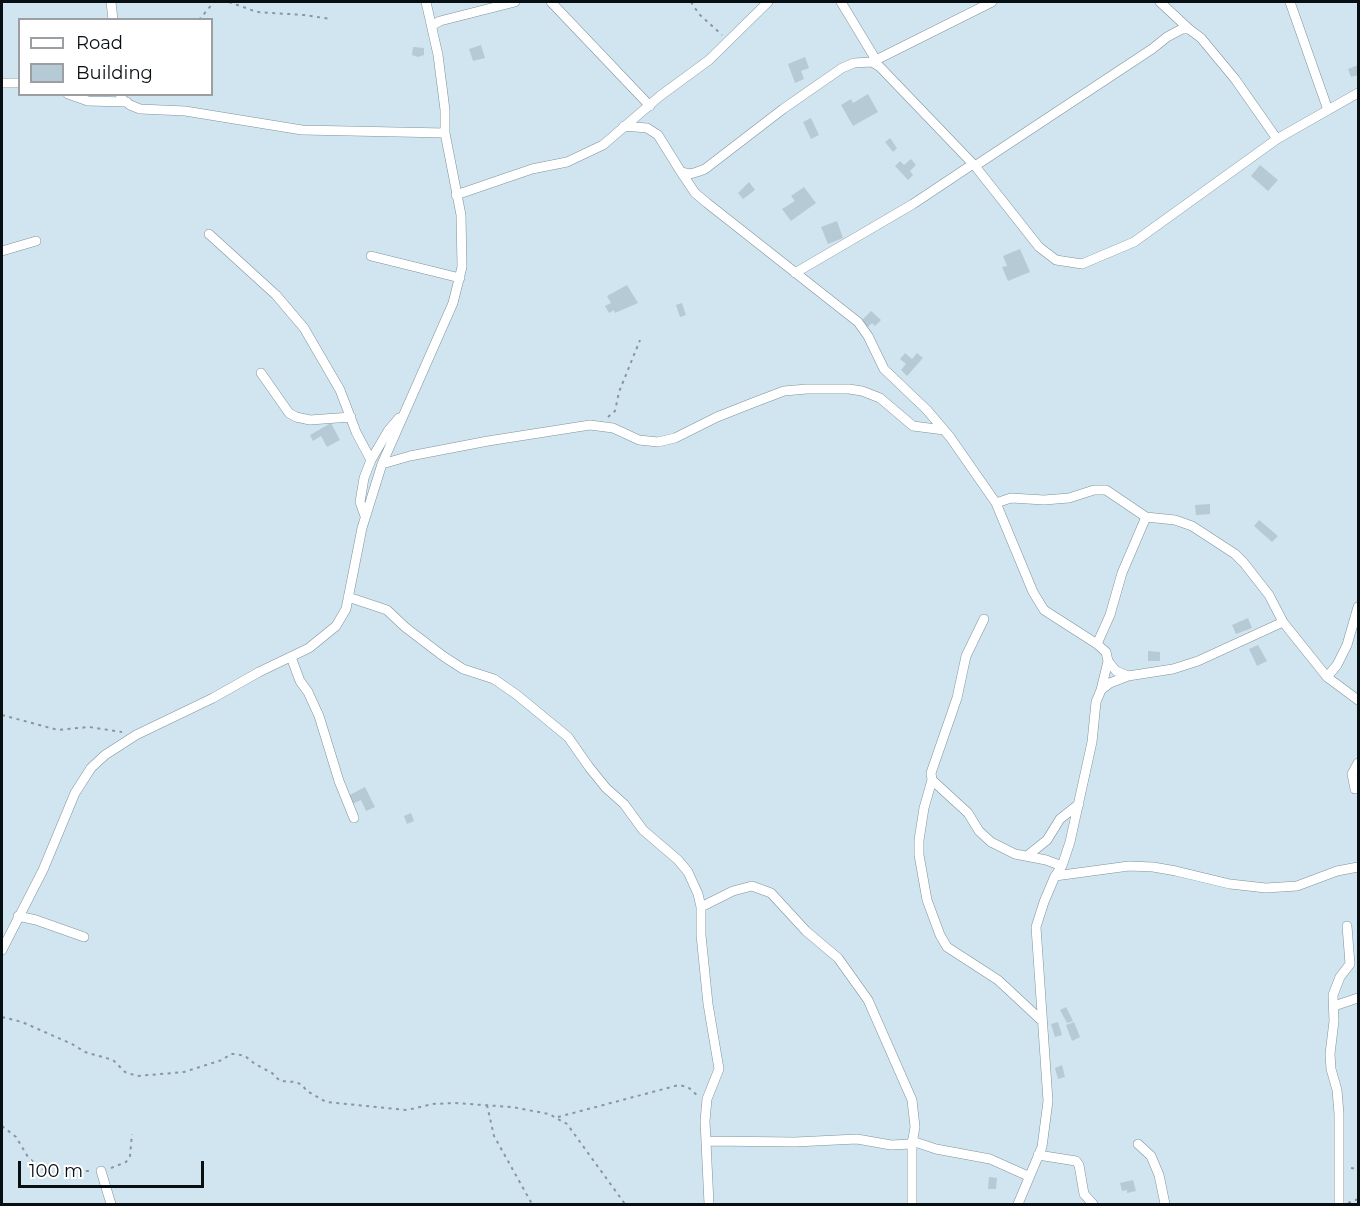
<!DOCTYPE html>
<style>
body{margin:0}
#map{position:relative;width:1360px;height:1206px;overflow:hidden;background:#d0e5f0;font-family:Montserrat,sans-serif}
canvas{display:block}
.frame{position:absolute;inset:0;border:3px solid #080f13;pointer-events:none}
.legend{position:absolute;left:18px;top:18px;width:195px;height:78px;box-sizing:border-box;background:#fff;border:2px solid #9c9fa1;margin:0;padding:8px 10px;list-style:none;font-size:18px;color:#080f13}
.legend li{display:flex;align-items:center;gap:12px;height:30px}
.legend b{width:30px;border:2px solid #9c9fa1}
.scale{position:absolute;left:18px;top:1161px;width:186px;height:27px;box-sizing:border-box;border:3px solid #080f13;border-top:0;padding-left:8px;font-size:18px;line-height:21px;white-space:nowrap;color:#080f13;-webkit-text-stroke:4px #fff;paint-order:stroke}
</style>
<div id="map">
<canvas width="1360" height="1206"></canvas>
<div class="frame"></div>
<ul class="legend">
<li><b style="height:8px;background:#fff"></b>Road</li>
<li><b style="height:16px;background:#b6cad5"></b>Building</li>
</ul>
<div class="scale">100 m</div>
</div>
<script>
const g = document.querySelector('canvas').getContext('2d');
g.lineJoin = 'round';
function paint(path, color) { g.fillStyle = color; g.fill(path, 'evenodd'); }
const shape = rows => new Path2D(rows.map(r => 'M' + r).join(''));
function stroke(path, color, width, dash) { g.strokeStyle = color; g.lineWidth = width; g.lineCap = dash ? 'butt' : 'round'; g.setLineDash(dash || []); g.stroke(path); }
paint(shape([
 [481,45,485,58,473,61,469,49],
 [413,47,424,48,424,55,418,57,412,55],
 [805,57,809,68,801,71,804,79,795,83,788,64],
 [1358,65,1358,75,1351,77,1348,69],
 [868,94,878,112,853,126,841,105,851,99,853,103],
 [811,118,819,135,811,139,803,122],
 [890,138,897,148,893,152,885,142],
 [911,159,916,165,910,171,913,175,908,180,895,166,900,161,904,165],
 [1260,165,1278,180,1268,191,1251,176],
 [749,182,755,190,743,199,738,193],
 [804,187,816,203,791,221,782,209,795,201,791,196],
 [837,221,843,238,828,244,821,227],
 [1020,249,1030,272,1008,281,1002,267,1007,266,1003,256],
 [627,285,638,303,615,313,614,310,609,313,605,306,611,303,607,296],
 [682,303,686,315,680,317,676,305],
 [871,311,881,320,875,326,872,323,867,328,860,322],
 [905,353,912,359,917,353,923,358,907,376,901,370,906,364,900,359],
 [331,423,340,440,327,447,321,436,313,441,310,435],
 [1210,504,1210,514,1196,515,1195,505],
 [1259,520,1278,536,1272,542,1254,526],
 [1248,618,1252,628,1236,634,1232,625],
 [1258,645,1267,661,1257,666,1249,649],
 [1148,651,1160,652,1160,661,1148,661],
 [365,787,375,807,366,811,361,800,350,805,346,797],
 [411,813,414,821,407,824,404,816],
 [1066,1007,1073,1021,1067,1023,1060,1010],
 [1058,1022,1062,1035,1055,1037,1051,1024],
 [1074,1022,1080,1037,1072,1041,1066,1025],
 [1062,1065,1065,1077,1058,1079,1055,1068],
 [989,1177,997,1178,996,1189,988,1189],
 [1133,1180,1136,1191,1127,1193,1127,1190,1122,1191,1120,1183]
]), '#b6cad5');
const minor = shape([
 [111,2,113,20],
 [551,2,650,106],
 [841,2,876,60],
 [1160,2,1189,29],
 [1290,2,1328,110],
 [433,25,440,21,515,2],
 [872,62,992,2],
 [2,83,20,83],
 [68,94,88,101,127,102],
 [120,94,122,99,130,105,140,109,185,111,302,130,445,133],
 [624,126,647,128,658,135,681,172,690,174,697,172,705,169,783,109,842,68,854,63,872,62,880,67,975,166,1039,247,1056,260,1082,264,1134,242,1277,139,1358,93],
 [975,166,1152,49,1167,37,1182,29,1189,29,1201,38,1235,79,1277,139],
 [681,172,695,193,707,203,858,322,868,336,884,369,927,410,950,437,996,503,1033,592,1044,610,1097,644,1106,652,1108,661,1101,690],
 [456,195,532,169,567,162,603,145,660,96,709,60,768,2],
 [209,234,276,295,304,328,340,390,356,432,371,460],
 [2,251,36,241],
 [371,256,460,278],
 [795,273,913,204,973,164],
 [261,373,289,413,296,417,310,420,351,417],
 [382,464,410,456,488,441,590,425,613,428,639,440,658,442,675,438,717,417,755,402,784,391,807,389,849,389,862,391,880,398,913,426,944,430],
 [996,503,1011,498,1044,500,1069,498,1094,490,1106,490,1146,517,1175,520,1192,526,1235,554,1244,563,1269,595,1283,622,1327,677,1358,700],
 [365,516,360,502,364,478,371,460,388,431,399,418],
 [348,597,387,610,405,627,443,656,463,669,494,679,517,695,568,737,589,767,606,788,624,804,643,830,678,860,688,872,698,894,701,907,701,935,708,1004,719,1069,707,1099,705,1121,709,1204],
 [984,619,966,656,957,698,931,773,932,780,968,813,979,831,991,842,1015,854,1046,860,1062,866],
 [1097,644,1110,615,1122,573,1146,517],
 [291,657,300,681,308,692,319,716,339,781,354,818],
 [1108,661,1116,671,1128,676],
 [1327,677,1337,665,1347,645,1358,607],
 [932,780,924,808,919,840,919,855,927,900,940,935,947,947,998,980,1041,1020],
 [1355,789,1352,774,1358,763],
 [1027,856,1047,840,1060,819,1079,804],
 [1055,876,1129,866,1153,867,1176,871,1230,884,1266,888,1297,886,1337,871,1358,867],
 [701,907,733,891,752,886,771,893,806,931,838,958,868,1000,912,1100,915,1127,912,1144,912,1204],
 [18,916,36,920,84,937],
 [2,950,43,870,75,793,91,768,105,755,136,735,213,698,259,672,309,648,336,626,346,609,362,528,382,464,453,303,462,267,461,215,445,133,445,110,438,55,426,2],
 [1334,1006,1358,998],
 [707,1141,795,1142,857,1139,891,1145,912,1144],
 [912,1141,936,1149,990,1159,1028,1176],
 [1138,1144,1151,1156,1159,1175,1165,1204],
 [1038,1155,1076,1161,1079,1165,1084,1194,1093,1204],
 [101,1171,111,1204],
 [1018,1204,1042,1147,1048,1101,1036,927,1044,902,1055,876,1062,866,1070,842,1092,742,1096,702,1101,690,1110,683,1128,676,1173,669,1198,661,1283,622],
 [1339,1204,1339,1114,1337,1090,1331,1069,1330,1054,1334,1021,1333,995,1340,977,1350,964,1347,926]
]);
stroke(minor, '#7f929c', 10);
stroke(shape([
 [229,2,257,12,304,15,331,19],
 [691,2,699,14,722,35],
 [199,20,214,2],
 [608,417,615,411,619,392,640,340],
 [2,715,58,730,89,727,122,732],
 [2,1017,22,1022,72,1044,85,1052,113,1060,125,1072,137,1076,184,1072,222,1060,231,1054,236,1054,245,1056,255,1064,272,1073,280,1081,296,1082,302,1085,307,1091,326,1102,407,1110,433,1104,454,1103,512,1107,549,1114,567,1124,625,1204],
 [487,1105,494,1136,532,1204],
 [558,1117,679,1085,688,1087,697,1095],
 [2,1126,16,1137,28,1157,40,1168,59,1175,77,1171,91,1171],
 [111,1168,126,1162,130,1156,132,1134],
 [1351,1168,1358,1169],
 [1348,1203,1358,1199]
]), '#87979f', 2, [3, 4.5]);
stroke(minor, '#fff', 9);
</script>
